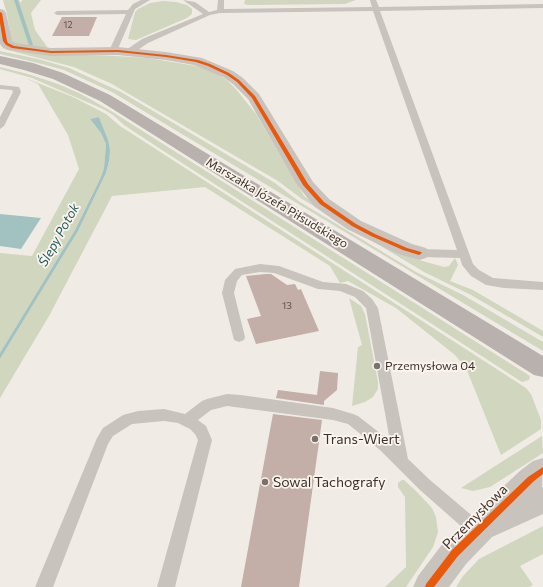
<!DOCTYPE html>
<meta charset="utf-8">
<style>
body{margin:0}
canvas{display:block;background:#f0ebe5}
</style>
<canvas width="543" height="587"></canvas>
<script>
const g = document.querySelector('canvas').getContext('2d');
g.lineJoin = 'round';
function paint(path, color) { g.fillStyle = color; g.fill(path, 'evenodd'); }
const shape = rows => new Path2D(rows.map(r => 'M' + r).join(''));
function stroke(path, color, width, dash) { g.strokeStyle = color; g.lineWidth = width; g.lineCap = dash ? 'butt' : 'round'; g.setLineDash(dash || []); g.stroke(path); }
function drawText(font, color, halo, rows, align = 'center') {
  g.font = font + ' Commissioner,sans-serif'; g.lineWidth = 3.5; g.setLineDash([]); g.textBaseline = 'middle'; g.strokeStyle = halo; g.fillStyle = color; for (const [text, x, y, turn = 0] of rows) {
    g.save(); g.translate(x, y); g.rotate((+turn || 0) * Math.PI / 180); g.textAlign = isNaN(turn) ? turn : align; if (halo) g.strokeText(text, 0, 0); g.fillText(text, 0, 0); g.restore();
  }
}
paint(shape([
 [3,0,19,0,21,3,22,0,41,0,31,13,35,30,48,48,13,43,11,39,7,14],
 [245,0,356,0,345,4,248,5,244,4],
 [163,1,176,2,187,5,192,9,192,14,187,18,136,40,128,39,135,12,138,9,150,3],
 [0,48,44,54,115,56,148,58,196,66,216,73,228,81,235,88,256,114,304,196,322,208,412,258,444,267,449,266,455,258,458,265,450,281,473,290,543,331,543,337,471,295,424,272,302,199,278,181,112,84,74,67],
 [0,51,38,59,69,68,121,92,275,183,300,202,416,272,463,295,543,342,543,351,112,92,64,70,42,64,0,54],
 [0,67,28,74,58,84,81,94,111,111,530,376,529,380,522,382,165,152,124,125,113,115,103,109,32,78,0,69],
 [23,77,73,97,106,114,120,126,526,388,531,394,541,420,541,429,501,455,466,368,455,355,396,308,348,281,340,283,330,266,205,187,112,196,49,316,0,398,0,359,78,231,106,173,109,161,108,140,99,117,90,119,101,133,106,144,104,168,101,177,75,230,0,353,0,253,32,256,79,169,68,135,38,84],
 [349,298,361,306,365,314,378,382,378,389,373,397,365,402,352,406,358,347,362,345],
 [542,436,543,453,490,487,473,491,461,488],
 [402,480,404,480,417,492,432,508,436,517,438,532,433,547,406,587,385,587,406,567,405,497,398,487,398,483],
 [543,526,543,554,520,566,533,585,529,587,456,587,463,576,479,559]
]), '#d1d6bf');
paint(shape([
 [99,117,108,140,110,150,109,161,106,173,78,231,0,359,0,353,75,230,101,177,104,168,106,144,101,133,90,119],
 [0,214,41,218,21,249,0,246]
]), '#a1c2c1');
paint(shape([
 [14,0,18,0,33,45,32,46,29,45,14,0]
]), '#a1c2c1');
paint(shape([
 [62,17,97,17,89,36,52,36],
 [266,274,271,274,287,285,295,284,298,290,301,289,319,331,256,344,247,319,261,316,246,276],
 [320,371,338,373,337,390,324,401,324,405,276,398,278,390,317,395],
 [273,414,322,420,299,587,241,587]
]), '#c3afa7');
paint(shape([
 [141,0,150,0,135,9,117,51,113,53,109,51,126,14,57,15,54,13,57,11,128,10,133,4,141,0],
 [183,0,195,2,209,12,217,10,218,0,224,0,224,9,372,7,370,0,376,0,379,7,543,4,543,8,380,11,473,264,479,270,493,278,543,282,543,290,504,288,486,285,471,276,462,265,460,258,419,257,415,256,413,253,415,250,419,249,457,250,373,11,220,13,210,15,148,43,132,54,126,54,126,50,142,39,203,14,183,0],
 [0,85,19,87,21,92,4,126,0,129,0,117,13,92,12,90,0,89,0,85],
 [260,264,279,266,323,282,346,284,363,291,372,299,378,308,408,459,430,480,483,525,485,530,483,535,477,538,471,535,420,490,380,450,348,424,333,420,227,406,211,410,198,420,206,426,212,440,175,587,157,587,198,440,195,434,190,429,178,423,164,421,132,424,113,436,108,444,53,587,35,587,97,438,103,428,123,415,138,411,164,409,185,414,202,401,207,399,227,394,241,395,333,408,353,414,358,416,390,441,366,308,355,297,340,291,318,289,274,273,260,272,242,275,237,281,234,293,245,337,244,340,239,342,234,340,222,293,225,280,235,269,260,264]
]), '#c9c3be');
paint(shape([
 [0,9,4,10,6,13,12,41,16,43,51,48,118,47,166,52,202,58,233,71,243,78,259,94,313,182,329,199,361,221,412,244,426,248,429,253,426,258,419,260,398,254,347,229,315,207,297,185,248,99,233,84,223,77,194,65,166,60,118,55,51,56,8,50,2,47,0,44,0,9],
 [543,458,542,487,543,487,543,514,492,537,466,564,449,587,413,587,418,576,444,542,521,470,533,461,543,458]
]), '#c9c3be');
paint(shape([
 [0,56,33,63,63,73,110,95,543,356,543,377,534,375,100,101,53,79,24,70,0,64,0,56]
]), '#b8b1ad');
paint(shape([
 [0,12,2,13,7,41,8,43,14,46,51,51,118,50,166,55,198,60,210,64,229,73,239,80,255,96,308,184,324,202,356,224,375,234,407,248,421,252,422,253,419,255,403,250,371,236,352,226,320,204,303,185,252,98,237,82,227,75,208,66,196,62,166,57,118,52,51,53,12,48,6,45,3,41,0,23,0,12],
 [543,467,543,474,534,481,458,556,434,587,425,587,426,584,452,550,528,477,543,467]
]), '#e8590c');
for (const [x, y, r, color] of [
 [377,366,4,"#7a716c"],
 [315,439,4,"#7a716c"],
 [265,482,4,"#7a716c"]
]) { const dot = new Path2D(); dot.arc(x, y, r, 0, 2 * Math.PI); g.fillStyle = color; g.fill(dot); stroke(dot, '#fbf5ee', 1.5); }
drawText('9px', '#5d504a', null, [
 ["12",68,25]
]);
drawText('10px', '#5d504a', null, [
 ["13",287,306]
]);
drawText('12px', '#3b302b', '#fbf5ee', [
 ["Marszałka Józefa Piłsudskiego",277,203,31]
]);
drawText('12px', '#3b302b', '#fbf5ee', [
 ["Przemysłowa 04",385,366]
], 'left');
drawText('italic 13px', '#1f5a5e', '#fbf5ee', [
 ["Ślepy Potok",59,235,-61]
]);
drawText('14px', '#3b302b', '#fbf5ee', [
 ["Trans-Wiert",323,439],
 ["Sowal Tachografy",273,482]
], 'left');
drawText('14px', '#3b302b', '#fbf5ee', [
 ["Przemysłowa",475,517,-45]
]);
</script>
